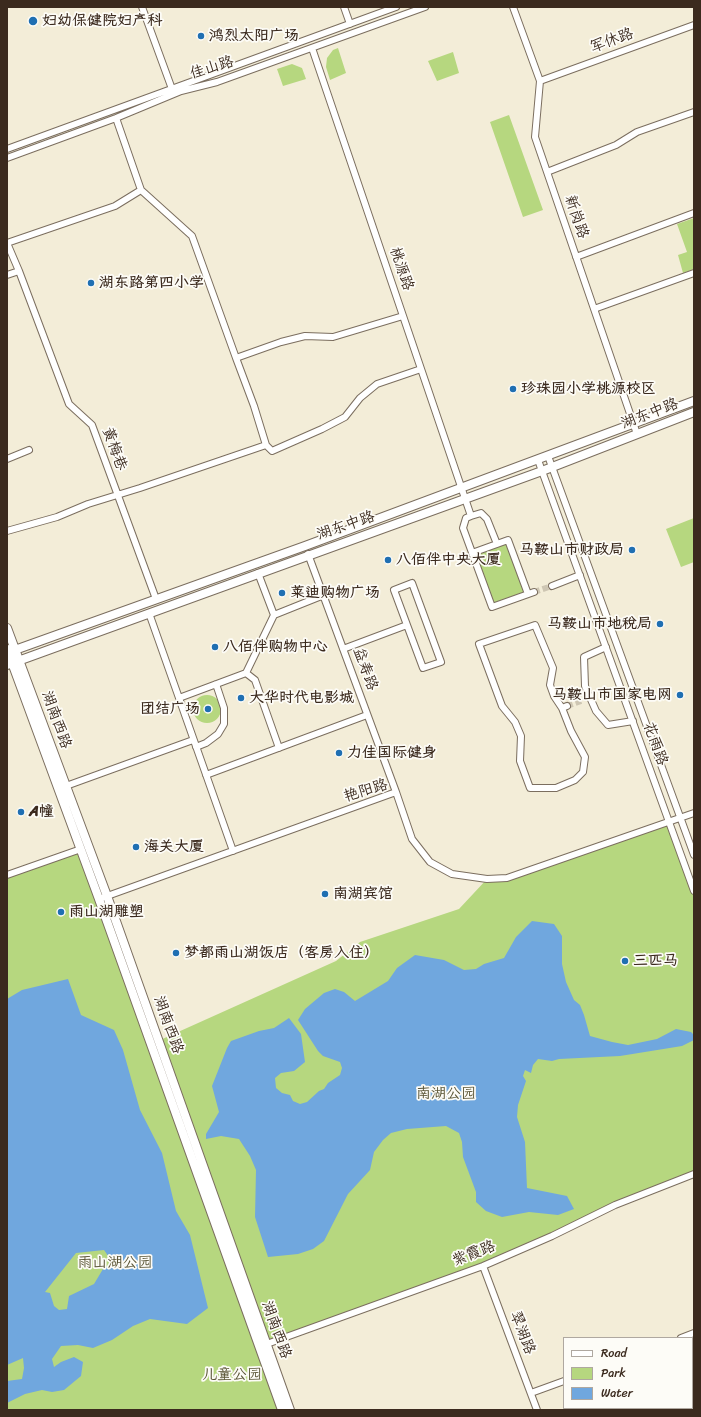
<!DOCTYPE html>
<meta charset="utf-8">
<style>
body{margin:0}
#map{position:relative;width:701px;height:1417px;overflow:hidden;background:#f3edd8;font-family:Sriracha,sans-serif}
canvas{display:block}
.frame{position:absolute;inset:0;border:8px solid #3b2a1e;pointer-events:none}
.legend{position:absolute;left:563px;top:1337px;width:130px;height:72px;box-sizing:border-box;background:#fdfcf7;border:1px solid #afa8a0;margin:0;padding:5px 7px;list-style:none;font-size:12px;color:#3b2a1e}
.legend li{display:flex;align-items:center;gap:8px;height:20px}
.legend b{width:20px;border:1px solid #afa8a0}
</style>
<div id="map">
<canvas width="701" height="1417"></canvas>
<div class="frame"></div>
<ul class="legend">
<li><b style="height:5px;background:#fff"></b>Road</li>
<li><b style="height:11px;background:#b6d77f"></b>Park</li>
<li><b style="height:11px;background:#70a7de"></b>Water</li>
</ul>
</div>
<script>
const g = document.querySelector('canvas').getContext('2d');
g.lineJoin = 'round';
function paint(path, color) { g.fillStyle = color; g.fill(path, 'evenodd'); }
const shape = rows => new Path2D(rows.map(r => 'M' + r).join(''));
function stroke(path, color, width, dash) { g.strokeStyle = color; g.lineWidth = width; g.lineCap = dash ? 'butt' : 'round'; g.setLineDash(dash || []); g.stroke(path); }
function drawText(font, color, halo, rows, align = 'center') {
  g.font = font + ' Sriracha,"LXGW WenKai TC",sans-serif'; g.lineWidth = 3.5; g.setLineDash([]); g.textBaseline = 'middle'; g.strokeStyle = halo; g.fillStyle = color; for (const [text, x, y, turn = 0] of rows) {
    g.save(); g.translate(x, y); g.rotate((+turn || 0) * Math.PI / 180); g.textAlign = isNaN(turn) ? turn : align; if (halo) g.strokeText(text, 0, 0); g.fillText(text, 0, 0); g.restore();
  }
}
paint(shape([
 [338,48,346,73,330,80,326,67,327,58,333,50],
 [453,52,459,73,437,81,428,61],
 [292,64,302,68,306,79,283,86,277,69],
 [509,115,543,210,523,217,490,122],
 [694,218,694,269,683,273,678,255,687,252,677,224],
 [694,518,694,562,681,567,666,529],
 [506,543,524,592,493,603,476,555],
 '193 709a14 14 0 1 1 28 0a14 14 0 1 1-28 0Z',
 [668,821,694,891,694,1174,615,1205,483,1266,266,1344,158,1041,336,961,360,942,459,909,487,879,537,868],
 [81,849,282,1410,7,1410,7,875]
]), '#b6d77f');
paint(shape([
 [532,921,554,924,562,936,562,964,566,982,574,1000,580,1005,584,1015,590,1036,612,1042,628,1045,657,1039,676,1029,691,1032,694,1035,694,1040,682,1046,620,1056,559,1059,552,1061,538,1059,533,1065,531,1073,525,1070,523,1076,526,1081,518,1105,517,1117,525,1142,527,1188,567,1196,574,1209,558,1215,529,1212,502,1217,486,1211,476,1202,476,1192,463,1157,462,1142,459,1133,446,1126,407,1129,391,1133,383,1140,374,1152,370,1170,348,1194,324,1241,313,1249,298,1254,268,1257,255,1217,256,1170,250,1156,239,1139,221,1136,206,1139,206,1134,219,1112,212,1086,227,1048,231,1041,259,1031,274,1028,289,1018,301,1034,305,1062,294,1071,281,1073,275,1078,276,1088,282,1093,290,1095,293,1101,300,1104,307,1102,319,1091,324,1089,328,1083,340,1075,342,1068,340,1062,323,1056,318,1051,298,1020,305,1009,324,993,335,989,344,992,355,1001,388,981,397,968,415,955,444,960,464,970,476,969,484,964,504,958,516,937],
 [68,979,81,1015,114,1030,123,1050,140,1110,162,1153,176,1211,190,1235,208,1308,187,1324,150,1319,133,1326,112,1340,93,1348,78,1345,61,1346,52,1359,54,1367,61,1362,74,1357,83,1362,81,1376,64,1390,52,1392,42,1390,25,1394,7,1403,7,1381,22,1379,24,1368,23,1358,7,1365,7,999,22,990],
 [104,1250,113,1263,103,1269,94,1284,69,1296,67,1309,59,1310,54,1306,50,1293,45,1292,76,1253]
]), '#70a7de');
stroke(shape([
 [534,592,552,586],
 [567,706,584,700]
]), '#cec6b3', 6, [6, 3]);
const minor = shape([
 [142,7,172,89,176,89],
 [344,7,350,24],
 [513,7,540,81,535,137,637,434],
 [312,48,471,516,466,518,463,528,492,607,534,592],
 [540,81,694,25],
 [116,118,141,190,192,236,236,358],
 [7,149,396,7],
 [7,158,116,118,181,91,217,82,425,7],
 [547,172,616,145,637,132,694,112],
 [576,257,694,213],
 [19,271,69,404,92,425,156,599],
 [7,275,19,271,7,243,115,206,141,190],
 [594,309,694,273],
 [266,445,272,451,322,429,345,417,360,398,377,384,421,369],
 [548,456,694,855],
 [7,459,29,450],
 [538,460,694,891],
 [471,516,481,513,487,519,497,544],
 [7,531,57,517,88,504,140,488,266,445,254,406,236,358,281,342,305,336,333,337,403,316],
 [472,553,508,540,528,594],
 [308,554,396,792],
 [552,586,580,575],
 [149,613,233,851],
 [274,615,324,595],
 [606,647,584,657,585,686,596,711,608,725,633,721],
 [343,649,407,625,423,668,441,662,412,583,394,590,407,625],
 [246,673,255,680,279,748],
 [179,698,246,673,274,615,258,573],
 [562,708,571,731,585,757,583,772,575,780,556,788,530,788,520,761,521,736,515,722,502,706,479,644,535,625,553,668,550,685,554,696,562,708,567,706],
 [196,747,206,743,218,734,224,724,224,708,216,684],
 [206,775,367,715],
 [66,786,193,740],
 [7,875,81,849],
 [99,899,396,792,412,839,430,862,452,874,487,879,507,878,694,813],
 [483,1266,537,1410],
 [681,1338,694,1333],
 [264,1345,483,1266,552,1236,615,1205,694,1174],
 [531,1393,564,1381]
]);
const major = shape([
 [7,628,107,896,290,1410],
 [7,649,99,899,282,1410],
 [12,651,305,546,694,401],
 [7,665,542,471,694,412]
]);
stroke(minor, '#7b6e5f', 8);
stroke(major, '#7b6e5f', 10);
stroke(minor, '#fff', 6);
stroke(major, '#fff', 8);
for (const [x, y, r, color] of [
 [33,21,5,"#1f6fb2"],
 [201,36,4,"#1f6fb2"],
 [91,283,4,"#1f6fb2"],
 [513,389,4,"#1f6fb2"],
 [632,550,4,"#1f6fb2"],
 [388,560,4,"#1f6fb2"],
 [282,593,4,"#1f6fb2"],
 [660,624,4,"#1f6fb2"],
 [215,647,4,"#1f6fb2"],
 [680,695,4,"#1f6fb2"],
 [241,698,4,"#1f6fb2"],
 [208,709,4,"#1f6fb2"],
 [339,753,4,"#1f6fb2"],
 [21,812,4,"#1f6fb2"],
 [136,847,4,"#1f6fb2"],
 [325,894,4,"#1f6fb2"],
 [61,912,4,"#1f6fb2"],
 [176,953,4,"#1f6fb2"],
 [625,961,4,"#1f6fb2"]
]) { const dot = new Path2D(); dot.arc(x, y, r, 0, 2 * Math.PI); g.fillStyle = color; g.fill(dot); stroke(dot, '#fdfcf7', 1.5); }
drawText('bold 15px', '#3b2a1e', '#fdfcf7', [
 ["妇幼保健院妇产科",42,21],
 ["鸿烈太阳广场",209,36],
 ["湖东路第四小学",99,283],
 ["珍珠园小学桃源校区",521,389],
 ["马鞍山市财政局",624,550,"right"],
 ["八佰伴中央大厦",396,560],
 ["莱迪购物广场",290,593],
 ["马鞍山市地税局",652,624,"right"],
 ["八佰伴购物中心",223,647],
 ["马鞍山市国家电网",672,695,"right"],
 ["大华时代电影城",249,698],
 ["团结广场",200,709,"right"],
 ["力佳国际健身",347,753],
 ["A幢",29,812],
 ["海关大厦",144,847],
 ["南湖宾馆",333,894],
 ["雨山湖雕塑",69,912],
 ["梦都雨山湖饭店（客房入住）",184,953],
 ["三匹马",633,961]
], 'left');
drawText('15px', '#3b2a1e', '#fdfcf7', [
 ["军休路",612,41,-20],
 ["佳山路",212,68,-17],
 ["新岗路",576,217,71],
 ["桃源路",401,269,71],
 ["湖东中路",650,414,-21],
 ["黄梅巷",114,449,70],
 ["湖东中路",346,526,-19],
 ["益寿路",365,669,70],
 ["湖南西路",56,720,70],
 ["花雨路",655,744,70],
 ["艳阳路",366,791,-17],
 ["湖南西路",168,1025,70],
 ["紫霞路",474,1254,-21],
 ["湖南西路",276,1330,70],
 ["翠湖路",522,1333,69]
]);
drawText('15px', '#5a5536', '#fdfcf7', [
 ["南湖公园",446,1094],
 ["雨山湖公园",115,1263],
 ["儿童公园",232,1375]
]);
</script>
